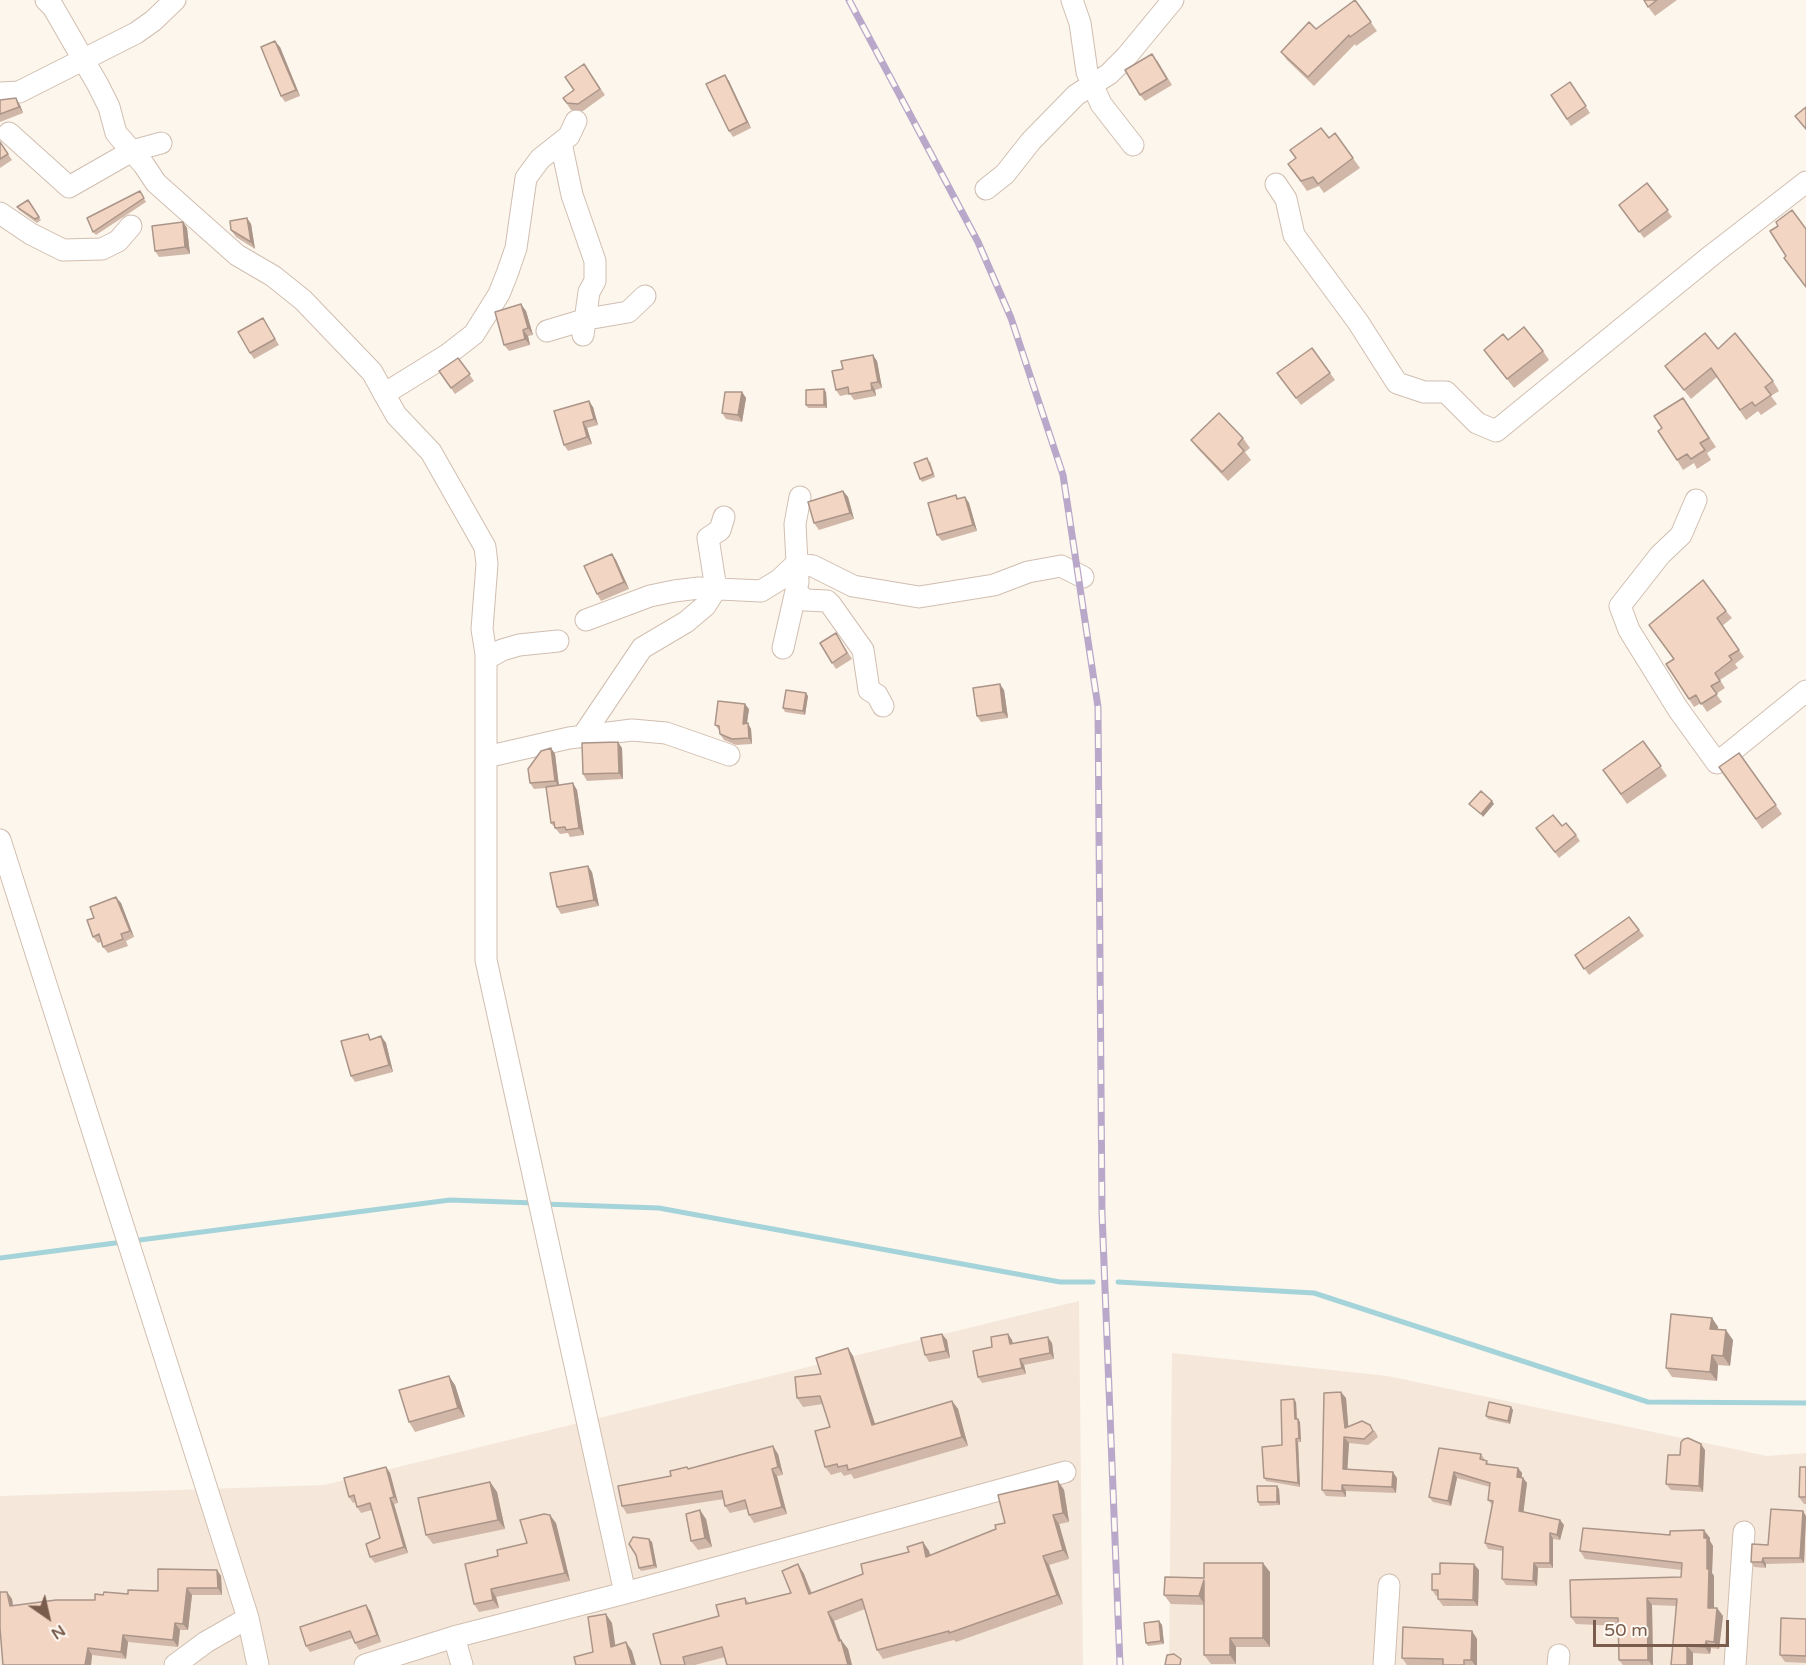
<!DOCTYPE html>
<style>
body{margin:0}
#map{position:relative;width:1806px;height:1665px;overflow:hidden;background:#fdf6ec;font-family:"Varela Round",sans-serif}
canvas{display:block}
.north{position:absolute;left:18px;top:1587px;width:60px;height:60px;-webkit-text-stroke:4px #fffaf3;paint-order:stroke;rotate:146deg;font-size:16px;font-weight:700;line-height:24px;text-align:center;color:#7a5c4d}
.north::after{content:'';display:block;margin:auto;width:21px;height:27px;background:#7a5c4d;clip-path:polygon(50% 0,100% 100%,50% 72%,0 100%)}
.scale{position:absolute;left:1593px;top:1620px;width:136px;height:27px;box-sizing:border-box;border:3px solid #7a5c4d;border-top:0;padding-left:8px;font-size:18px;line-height:21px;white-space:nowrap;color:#7a5c4d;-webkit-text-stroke:4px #fffaf3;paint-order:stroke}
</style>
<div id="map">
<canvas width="1806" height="1665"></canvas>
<div class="north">N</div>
<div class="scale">50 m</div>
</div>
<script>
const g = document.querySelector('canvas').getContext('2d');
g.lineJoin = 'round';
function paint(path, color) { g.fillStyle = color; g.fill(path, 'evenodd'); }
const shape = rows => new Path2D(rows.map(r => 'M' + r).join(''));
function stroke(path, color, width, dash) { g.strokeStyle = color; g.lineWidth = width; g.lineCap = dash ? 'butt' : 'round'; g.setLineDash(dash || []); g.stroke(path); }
paint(shape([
 [1079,1301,1083,1665,0,1665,0,1496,324,1485],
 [1172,1353,1388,1376,1767,1456,1806,1453,1806,1665,1169,1665]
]), '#f5e8da');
stroke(shape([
 [543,1204,659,1208,1060,1282,1093,1282],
 [132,1241,450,1200,534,1203],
 [0,1258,123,1242],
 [1118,1282,1314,1293,1648,1402,1806,1403]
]), '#a5d3da', 5);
const minor = shape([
 [46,0,53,7,98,85,109,107,116,133,144,165,156,183,237,255,273,276,303,300,372,372,396,415,431,452,485,547,487,564,482,629,486,654,486,960,625,1593],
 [1072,0,1080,23,1087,72,1101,104,1133,145],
 [0,93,19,92,136,33,153,21,175,0],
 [9,133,69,187,132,151,161,143],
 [561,143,572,195,595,261,595,281,589,292,583,335],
 [1276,184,1286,199,1294,235,1358,322,1397,383,1424,392,1446,392,1477,423,1496,431,1712,255,1806,182],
 [986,189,1005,174,1031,141,1076,95,1109,74,1126,57,1173,0],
 [0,213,31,234,63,250,102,249,118,241,131,226],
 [547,331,587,319,628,312,645,296],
 [384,394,447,355,474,334,499,294,507,274,516,248,526,178,540,159,569,136,576,121],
 [1696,500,1681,535,1660,555,1620,606,1629,630,1678,709,1717,763,1806,691],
 [797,592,805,600,827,601,831,605,863,650,869,690,877,695,883,706],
 [586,620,650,596,674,591,699,588,761,591,779,580,796,564,813,566,853,586,919,597,994,585,1028,572,1061,566,1083,577],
 [783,648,798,582,795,524,800,497],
 [486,659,502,650,519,645,558,641],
 [582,737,642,648,686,622,705,606,716,589,708,538,720,530,724,517],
 [486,757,569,738,632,730,666,733,729,755],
 [0,840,248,1618],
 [175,1665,206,1642,248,1618,258,1665],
 [365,1665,454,1637],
 [462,1665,454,1637,625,1593,1065,1472],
 [1384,1665,1389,1585],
 [1558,1665,1559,1655],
 [1735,1665,1744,1532]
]);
stroke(minor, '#d1beb0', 23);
stroke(minor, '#fff', 21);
const rail = shape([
 [849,0,978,242,1011,318,1063,475,1098,707,1102,1213,1120,1665]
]);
stroke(rail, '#b9a8c9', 7);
stroke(rail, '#fffaf3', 4.5, [14]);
paint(shape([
 [1355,0,1377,31,1356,46,1355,44,1314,86,1287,60,1281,52,1316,29],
 [1643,0,1677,0,1655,16],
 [280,47,300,96,285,102,281,96],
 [1157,60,1172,85,1145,101,1140,95],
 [584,64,605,95,583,111,571,110,563,98,574,90],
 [725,75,729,81,751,128,733,137,729,131],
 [1570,82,1590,113,1571,126,1551,95],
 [0,100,20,105,23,113,0,122],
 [1335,133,1360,168,1324,193,1319,186,1307,191,1288,164],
 [0,142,12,160,0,168],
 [1647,183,1672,217,1644,238,1619,205],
 [140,191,146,202,96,235,93,232],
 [28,200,41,220,37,223,19,210,17,207],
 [247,218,251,224,255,249,236,237,231,230],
 [183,222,187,228,190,254,159,257,155,251],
 [526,311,533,335,528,336,530,345,509,351,504,345],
 [267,325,279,345,254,359,250,353],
 [1508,340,1543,351,1549,360,1514,388,1484,350],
 [1312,348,1335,380,1301,405,1277,373],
 [1718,349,1773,381,1779,391,1771,396,1777,404,1761,415,1758,411,1746,420,1717,377,1691,399,1665,366],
 [458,358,474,381,455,394,439,371],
 [877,361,882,388,875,390,876,396,854,400,850,394,840,396,836,390],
 [742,392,746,398,742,422,726,419,722,413],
 [826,392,827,408,808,408,806,405],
 [1683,398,1716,447,1707,453,1711,460,1697,469,1694,463,1683,470,1677,460,1662,428],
 [593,407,598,425,587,428,592,444,568,451,564,445],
 [1243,438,1250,448,1245,452,1251,460,1228,481,1198,449,1191,440],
 [930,461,935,477,922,482,920,479],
 [843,491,848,497,854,519,819,530,814,523],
 [965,497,969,503,977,531,942,541,937,535,959,499],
 [612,554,616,560,629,589,601,601,597,594],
 [1726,611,1732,618,1722,626,1744,657,1735,664,1738,668,1720,680,1725,688,1716,694,1722,702,1707,712,1701,703,1694,707,1666,664,1674,659,1649,625],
 [840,640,852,659,836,669,832,663],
 [1004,690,1008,718,981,722,977,716],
 [808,696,805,715,785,712,783,708],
 [749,709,747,723,751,729,752,744,736,745,724,740,720,734,720,731,715,725],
 [1643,741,1667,776,1627,804,1603,770],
 [551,748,555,754,559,785,577,790,584,835,570,837,568,833,560,834,551,823,546,788,534,789,530,783],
 [622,748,623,779,587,781,583,774],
 [1739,753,1782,814,1762,829,1719,767],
 [1541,834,1576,835,1580,841,1559,858],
 [592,872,599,906,561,914,557,907],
 [121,903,134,937,126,941,128,946,108,953,103,947,101,942,98,943,93,937,94,918],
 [1629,917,1644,936,1589,975,1575,955],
 [381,1036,386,1043,393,1072,355,1082,351,1076],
 [1712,1318,1718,1327,1718,1329,1733,1340,1730,1366,1718,1365,1717,1381,1672,1377,1666,1368],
 [1008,1334,1012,1340,1013,1344,1052,1343,1054,1359,1024,1365,1026,1374,982,1383,978,1377,992,1347],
 [947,1340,950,1358,929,1362,925,1355],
 [848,1348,853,1356,875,1424,952,1401,958,1409,968,1446,854,1479,851,1474,844,1476,841,1472,831,1475,825,1467,830,1427,823,1404,803,1407,797,1398],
 [455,1385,465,1417,415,1432,409,1422],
 [1346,1398,1348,1427,1375,1431,1378,1437,1368,1445,1349,1443,1347,1470,1397,1478,1396,1493,1346,1491,1346,1497,1326,1496,1322,1490],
 [1296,1402,1297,1419,1298,1419,1300,1422,1301,1442,1298,1442,1300,1487,1266,1481,1264,1478,1282,1445],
 [1511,1407,1513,1410,1510,1424,1488,1419,1486,1416],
 [1439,1448,1481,1454,1485,1460,1489,1464,1518,1468,1522,1473,1522,1478,1523,1478,1527,1483,1523,1512,1560,1520,1564,1525,1560,1540,1553,1539,1553,1568,1538,1568,1537,1586,1506,1585,1502,1579,1503,1551,1488,1549,1485,1543,1492,1505,1488,1500,1490,1487,1457,1478,1451,1506,1433,1502,1429,1497],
 [1705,1450,1703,1492,1671,1490,1666,1484,1680,1455],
 [778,1454,783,1475,777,1476,787,1514,754,1523,749,1515,747,1509,730,1513,725,1506,724,1499,627,1514,622,1506,687,1467,689,1469],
 [386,1467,390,1473,398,1503,394,1504,408,1553,375,1563,370,1557,380,1538,372,1510,361,1513,357,1507,356,1502,353,1503,349,1497],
 [1806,1467,1806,1504,1804,1504,1799,1497],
 [1058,1481,1064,1490,1069,1522,1059,1524,1069,1559,1049,1565,1063,1604,956,1642,954,1640,883,1659,877,1650,865,1609,834,1621,841,1640,848,1649,852,1665,727,1665,725,1657,695,1665,661,1665,719,1616,745,1598,749,1603,791,1593,798,1564,804,1574,812,1593,863,1574,909,1552,923,1542,929,1551,930,1555,996,1529],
 [490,1482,497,1492,505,1529,433,1544,426,1535],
 [1277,1486,1279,1489,1280,1505,1260,1506,1258,1502],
 [1806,1516,1804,1563,1766,1564,1766,1568,1754,1567,1751,1562,1768,1545],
 [706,1519,712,1547,698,1550,691,1541],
 [556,1523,570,1581,496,1597,499,1608,479,1612,474,1604,498,1556,527,1543],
 [1670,1535,1710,1538,1710,1541,1713,1546,1712,1573,1714,1576,1714,1608,1717,1608,1723,1616,1719,1649,1711,1648,1710,1654,1693,1653,1693,1665,1677,1606,1652,1605,1653,1665,1623,1665,1619,1660,1619,1626,1576,1624,1571,1617,1681,1577,1682,1570,1585,1559,1580,1551],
 [649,1539,652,1542,657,1568,641,1571,639,1568],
 [217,1570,221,1576,222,1595,192,1595,188,1630,180,1630,178,1647,128,1642,126,1659,92,1655,91,1665,3,1665,7,1592,12,1599,13,1606,95,1600,103,1595,128,1594,158,1591],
 [1479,1570,1478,1606,1443,1606,1438,1599,1438,1596,1436,1596,1432,1590,1440,1574],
 [1270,1572,1270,1647,1236,1647,1236,1664,1211,1664,1204,1655,1204,1605,1171,1604,1164,1595,1204,1578],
 [370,1611,381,1642,359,1650,355,1643,353,1638,310,1652,306,1646],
 [1806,1619,1806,1663,1785,1662,1780,1655],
 [1159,1621,1162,1625,1164,1644,1148,1646,1146,1643],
 [1472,1631,1477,1639,1477,1665,1407,1665,1402,1658]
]), '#d1b7a8');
paint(shape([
 [275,41,280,47,300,96,296,90],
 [725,75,729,81,751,128,747,122],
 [16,98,20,105,23,113,19,107],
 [247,218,251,224,255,249,251,242],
 [183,222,187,228,190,254,185,247],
 [521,304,526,311,533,335,528,328],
 [523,330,528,336,530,345,525,339],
 [873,355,877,361,882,388,878,382],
 [871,383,875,390,876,396,872,390],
 [824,389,826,392,827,408,824,405],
 [742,392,746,398,742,422,738,415],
 [589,401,593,407,598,425,594,419],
 [583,422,587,428,592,444,587,437],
 [843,491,848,497,854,519,850,513],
 [965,497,969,503,977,531,973,525],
 [612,554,616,560,629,589,624,582],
 [1000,684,1004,690,1008,718,1003,712],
 [806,693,808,696,805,715,803,711],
 [745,704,749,709,746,729,743,724],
 [748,723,751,729,752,744,749,738],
 [618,742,622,748,623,779,619,773],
 [551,748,555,754,559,787,555,781],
 [573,783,577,790,584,835,579,828],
 [1492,801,1494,804,1483,817,1481,814],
 [588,866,592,872,599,906,594,900],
 [116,897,121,903,134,937,130,931],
 [381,1036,386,1043,393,1072,389,1065],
 [1712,1318,1718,1327,1717,1338,1710,1329],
 [1726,1330,1733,1340,1730,1366,1723,1356],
 [942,1334,947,1340,950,1358,946,1351],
 [1008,1334,1012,1340,1014,1350,1010,1344],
 [1048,1337,1052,1343,1054,1359,1050,1353],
 [848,1348,853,1356,878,1433,872,1425],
 [1712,1355,1718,1365,1717,1381,1710,1372],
 [1020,1359,1024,1365,1026,1374,1022,1368],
 [449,1376,455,1385,465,1417,458,1408],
 [1341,1392,1346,1398,1349,1435,1345,1428],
 [1294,1399,1296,1402,1297,1423,1295,1419],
 [952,1401,958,1409,968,1446,962,1437],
 [1511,1407,1513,1410,1510,1424,1508,1421],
 [1298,1419,1300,1422,1301,1442,1299,1438],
 [1344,1437,1349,1443,1347,1476,1343,1469],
 [1296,1439,1298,1442,1300,1487,1298,1483],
 [1701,1444,1705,1450,1703,1492,1699,1486],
 [773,1446,778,1454,783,1475,778,1467],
 [386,1467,390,1473,398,1503,394,1497],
 [1518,1468,1522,1473,1521,1482,1517,1477],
 [772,1469,777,1476,787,1514,782,1507],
 [1393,1472,1397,1478,1396,1493,1392,1487],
 [1454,1472,1457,1478,1451,1506,1448,1501],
 [1523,1478,1527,1483,1523,1516,1519,1511],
 [1058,1481,1064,1490,1069,1522,1063,1513],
 [490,1482,497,1492,505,1529,498,1520],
 [1342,1485,1346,1491,1346,1497,1342,1491],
 [1277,1486,1279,1489,1280,1505,1277,1502],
 [390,1498,394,1504,408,1553,404,1547],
 [700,1510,706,1519,712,1547,705,1538],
 [1803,1511,1806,1516,1804,1563,1800,1558],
 [550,1515,556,1523,570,1581,565,1573],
 [1053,1515,1059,1524,1069,1559,1063,1550],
 [1560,1520,1564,1525,1560,1540,1557,1535],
 [1704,1530,1710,1538,1710,1541,1713,1546,1712,1573,1714,1576,1714,1615,1708,1608],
 [1550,1533,1553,1539,1553,1568,1550,1563],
 [649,1539,652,1542,657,1568,654,1565],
 [923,1542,929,1551,933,1566,926,1557],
 [1043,1556,1049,1565,1063,1604,1057,1595],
 [1763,1558,1766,1564,1766,1568,1762,1562],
 [1263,1563,1270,1572,1270,1647,1263,1638],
 [1534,1563,1538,1568,1537,1586,1533,1581],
 [798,1564,804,1574,815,1604,809,1594],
 [1474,1564,1479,1570,1478,1606,1473,1600],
 [217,1570,221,1576,222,1595,218,1588],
 [1204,1580,1205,1605,1199,1596],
 [187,1588,192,1595,188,1630,183,1624],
 [491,1589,496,1597,499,1608,493,1600],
 [7,1592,12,1599,14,1613,10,1606],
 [1647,1598,1652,1605,1653,1665,1652,1665,1648,1660],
 [366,1605,370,1611,381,1642,377,1635],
 [1717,1608,1723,1616,1719,1649,1714,1642],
 [828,1612,834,1621,841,1641,841,1640,848,1649,852,1665,848,1665],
 [606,1614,612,1623,617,1656,611,1647],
 [1159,1621,1162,1625,1164,1644,1161,1641],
 [175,1623,180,1630,178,1647,173,1640],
 [1472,1631,1477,1639,1477,1665,1475,1665,1471,1660],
 [123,1635,128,1642,126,1659,121,1652],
 [1230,1638,1236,1647,1236,1664,1230,1655],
 [1706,1641,1711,1648,1710,1654,1705,1647],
 [626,1642,632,1651,636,1665,632,1665],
 [1687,1646,1693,1653,1693,1665,1687,1665],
 [88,1648,92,1655,91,1665,85,1665]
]), '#aa9588');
const building = shape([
 [1355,0,1371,22,1350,37,1349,35,1308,77,1281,52,1309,22,1316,29,1355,0],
 [1644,0,1657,0,1648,7,1644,0],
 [275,41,296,90,281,96,261,47,275,41],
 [1152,54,1167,79,1140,95,1125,70,1152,54],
 [584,64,600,89,578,104,567,103,563,98,574,90,565,77,584,64],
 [725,75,747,122,729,131,706,84,725,75],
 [1570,82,1586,106,1567,119,1551,95,1570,82],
 [16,98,19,107,0,114,0,100,16,98],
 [1806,107,1806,129,1795,116,1806,107],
 [1321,128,1329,138,1335,133,1353,158,1318,184,1313,177,1301,181,1288,164,1296,158,1290,150,1321,128],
 [0,142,8,154,0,159,0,142],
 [1647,183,1668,210,1639,232,1619,205,1647,183],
 [140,191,144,198,93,232,87,218,140,191],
 [28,200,39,217,35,219,17,207,28,200],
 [1792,210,1806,229,1806,287,1784,258,1786,256,1770,231,1778,226,1776,222,1792,210],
 [247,218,251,242,231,230,230,221,247,218],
 [183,222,185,247,155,251,152,226,183,222],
 [521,304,528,328,523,330,525,339,504,345,495,312,521,304],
 [263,318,275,339,250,353,238,332,263,318],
 [1524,327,1543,351,1507,379,1484,350,1503,334,1508,340,1524,327],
 [1705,333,1718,349,1735,333,1773,381,1765,387,1771,395,1755,406,1752,402,1740,410,1711,368,1684,390,1665,366,1705,333],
 [1312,348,1330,373,1296,398,1277,373,1312,348],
 [873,355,878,382,871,383,872,390,849,394,848,387,836,390,832,371,843,369,841,361,873,355],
 [458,358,470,374,451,388,439,371,458,358],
 [824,389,824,405,806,405,806,390,824,389],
 [725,392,742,392,738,415,722,413,725,392],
 [1683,398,1709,438,1700,443,1705,450,1691,459,1687,454,1677,460,1658,431,1662,428,1654,416,1683,398],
 [589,401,594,419,583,422,587,437,564,445,554,411,589,401],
 [1219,413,1243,438,1238,444,1244,451,1222,472,1191,440,1219,413],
 [927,458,933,474,920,479,914,463,927,458],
 [843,491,850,513,814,523,808,502,843,491],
 [956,495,957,499,965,497,973,525,937,535,928,503,956,495],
 [612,554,624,582,597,594,584,566,612,554],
 [1703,580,1726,611,1717,618,1739,650,1729,656,1732,660,1715,673,1720,681,1711,686,1717,694,1701,704,1696,695,1689,699,1666,664,1674,659,1649,625,1703,580],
 [836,633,847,653,832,663,820,643,836,633],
 [1000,684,1003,712,977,716,973,688,1000,684],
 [786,690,806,693,803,711,783,708,786,690],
 [718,701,745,704,743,724,748,723,749,738,732,739,720,734,719,726,715,725,718,701],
 [1643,741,1661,766,1621,794,1603,770,1643,741],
 [618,742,619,773,583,774,582,743,618,742],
 [551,748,555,781,530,783,528,769,541,751,551,748],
 [1739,753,1776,805,1756,819,1719,767,1739,753],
 [573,783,579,828,566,830,565,827,555,828,554,822,551,823,546,787,573,783],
 [1481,791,1492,801,1481,814,1469,804,1481,791],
 [1553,815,1562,826,1566,823,1576,835,1555,852,1536,828,1553,815],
 [588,866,594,900,557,907,550,873,588,866],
 [116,897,130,931,121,934,123,939,103,947,99,934,93,937,87,920,94,918,90,907,116,897],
 [1629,917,1639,930,1584,969,1575,955,1629,917],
 [368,1034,370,1040,381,1036,389,1065,351,1076,341,1041,368,1034],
 [1671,1314,1712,1318,1710,1329,1726,1330,1723,1356,1712,1355,1710,1372,1666,1368,1671,1314],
 [942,1334,946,1351,925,1355,921,1338,942,1334],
 [1008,1334,1010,1344,1048,1337,1050,1353,1020,1359,1022,1368,978,1377,973,1351,992,1347,991,1337,1008,1334],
 [848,1348,872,1425,952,1401,962,1437,848,1470,847,1465,838,1467,837,1464,825,1467,815,1431,830,1427,820,1396,797,1398,795,1377,821,1374,816,1358,848,1348],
 [449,1376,458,1408,409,1422,399,1390,449,1376],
 [1341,1392,1345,1428,1362,1421,1370,1425,1373,1431,1364,1439,1344,1437,1343,1469,1393,1472,1392,1487,1342,1485,1342,1491,1322,1490,1324,1393,1341,1392],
 [1294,1399,1295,1419,1298,1419,1299,1438,1296,1439,1298,1483,1264,1478,1262,1447,1282,1445,1281,1400,1294,1399],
 [1489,1402,1511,1407,1508,1421,1486,1416,1489,1402],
 [1688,1438,1701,1444,1699,1486,1666,1484,1668,1455,1680,1455,1681,1442,1684,1439,1688,1438],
 [773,1446,778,1467,772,1469,782,1507,749,1515,745,1500,725,1506,722,1491,622,1506,618,1486,671,1476,670,1471,687,1467,688,1469,773,1446],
 [1439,1448,1481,1454,1480,1459,1487,1461,1486,1464,1518,1468,1517,1477,1523,1478,1519,1511,1560,1520,1557,1535,1550,1533,1550,1563,1534,1563,1533,1581,1502,1579,1503,1547,1485,1543,1493,1501,1488,1500,1490,1483,1454,1472,1448,1501,1429,1497,1439,1448],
 [386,1467,394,1497,390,1498,404,1547,370,1557,366,1544,380,1538,370,1503,357,1507,354,1495,349,1497,344,1478,386,1467],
 [1800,1467,1806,1467,1806,1497,1799,1497,1800,1467],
 [1058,1481,1063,1513,1053,1515,1063,1550,1043,1556,1057,1595,949,1633,949,1631,877,1650,862,1599,828,1612,839,1641,841,1640,848,1665,727,1665,722,1647,683,1657,685,1665,661,1665,653,1634,719,1616,716,1605,745,1598,746,1604,791,1593,782,1571,798,1564,809,1594,863,1574,861,1564,909,1552,907,1547,923,1542,926,1557,996,1529,995,1525,1005,1523,998,1495,1058,1481],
 [490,1482,498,1520,426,1535,418,1498,490,1482],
 [1257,1486,1277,1486,1277,1502,1258,1502,1257,1486],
 [1771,1509,1803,1511,1800,1558,1763,1558,1762,1562,1751,1562,1752,1544,1768,1545,1771,1509],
 [700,1510,705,1538,691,1541,686,1514,700,1510],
 [544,1514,550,1515,565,1573,491,1589,493,1600,474,1604,465,1564,498,1556,497,1550,527,1543,520,1520,544,1514],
 [1583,1528,1670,1535,1670,1531,1704,1530,1704,1538,1707,1538,1707,1569,1709,1569,1708,1608,1717,1608,1714,1642,1706,1641,1705,1647,1687,1646,1687,1665,1671,1665,1677,1599,1647,1598,1648,1660,1619,1660,1618,1618,1571,1617,1570,1580,1681,1577,1682,1563,1580,1551,1583,1528],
 [633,1537,649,1539,654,1565,639,1568,636,1555,629,1544,633,1537],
 [1204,1563,1263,1563,1263,1638,1230,1638,1230,1655,1204,1655,1204,1580,1199,1596,1164,1595,1165,1577,1204,1578,1204,1563],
 [1440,1563,1474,1564,1473,1600,1438,1599,1438,1590,1432,1590,1432,1574,1440,1574,1440,1563],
 [158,1569,217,1570,218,1588,187,1588,183,1624,175,1623,173,1640,123,1635,121,1652,88,1648,85,1665,3,1665,0,1628,0,1592,7,1592,10,1606,56,1600,95,1600,95,1594,103,1595,104,1592,128,1594,128,1590,158,1591,158,1569],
 [366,1605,377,1635,355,1643,350,1631,306,1646,300,1627,366,1605],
 [606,1614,611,1647,626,1642,632,1665,576,1665,574,1657,593,1652,588,1617,606,1614],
 [1781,1618,1806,1619,1806,1656,1780,1655,1781,1618],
 [1159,1621,1161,1641,1146,1643,1144,1623,1159,1621],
 [1403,1627,1472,1631,1471,1660,1464,1660,1464,1665,1443,1665,1443,1659,1402,1658,1403,1627],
 [1174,1654,1181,1659,1180,1665,1165,1665,1167,1655,1174,1654]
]);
paint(building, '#f3d5c3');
stroke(building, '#aa9588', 1.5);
</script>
